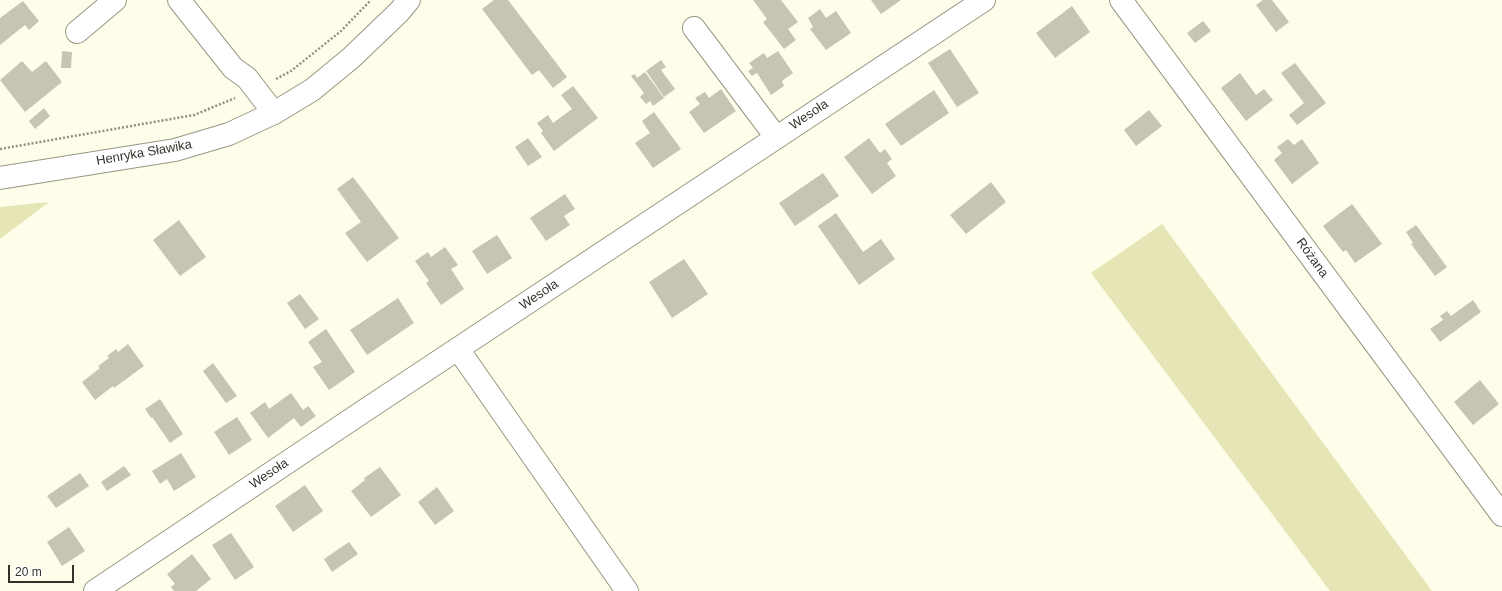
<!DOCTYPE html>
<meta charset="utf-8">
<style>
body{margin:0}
#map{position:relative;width:1502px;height:591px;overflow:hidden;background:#fdfde9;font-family:Helvetica,sans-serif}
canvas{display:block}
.scale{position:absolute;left:8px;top:565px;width:66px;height:18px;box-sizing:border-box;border:2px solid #32322b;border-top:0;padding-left:5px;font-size:12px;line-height:14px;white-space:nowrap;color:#32322b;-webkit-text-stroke:3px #fff;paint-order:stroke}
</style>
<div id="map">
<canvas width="1502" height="591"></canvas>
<div class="scale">20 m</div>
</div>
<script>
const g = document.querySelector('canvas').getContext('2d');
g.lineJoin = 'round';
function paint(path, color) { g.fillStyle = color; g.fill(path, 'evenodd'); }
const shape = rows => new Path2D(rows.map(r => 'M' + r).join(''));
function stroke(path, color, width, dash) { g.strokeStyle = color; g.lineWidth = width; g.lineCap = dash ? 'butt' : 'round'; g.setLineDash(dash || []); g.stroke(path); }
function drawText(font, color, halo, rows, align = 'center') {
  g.font = font + ' Helvetica,sans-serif'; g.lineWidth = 3; g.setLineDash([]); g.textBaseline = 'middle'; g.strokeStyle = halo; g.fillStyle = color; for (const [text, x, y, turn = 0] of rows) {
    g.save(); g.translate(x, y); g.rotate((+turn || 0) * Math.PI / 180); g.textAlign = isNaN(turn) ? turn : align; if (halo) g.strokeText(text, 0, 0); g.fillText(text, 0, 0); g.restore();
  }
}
paint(shape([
 [49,202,0,239,0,207],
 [1162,224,1432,591,1330,591,1091,273]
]), '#e5e5b5');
paint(shape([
 [494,0,508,0,567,77,553,88,539,70,532,75,482,9],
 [753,0,781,0,798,22,788,29,796,40,784,49,763,22,767,19],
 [871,0,901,0,881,14],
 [1263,0,1272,0,1289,22,1276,32,1256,5],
 [23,1,39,21,29,30,25,25,0,45,0,18],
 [1072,6,1090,32,1055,58,1036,33],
 [820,9,826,18,836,11,851,33,826,50,810,29,813,27,808,18],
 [1203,21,1211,31,1195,43,1187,33],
 [950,49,979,93,957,107,928,63],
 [62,51,72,52,71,68,61,68],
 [778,51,793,73,782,81,784,86,771,95,757,73,752,76,748,71,753,68,749,63,764,53,767,58],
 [661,60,666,67,661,70,675,89,664,97,646,71],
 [22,61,32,72,46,61,62,82,25,112,0,80],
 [1295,63,1326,103,1297,125,1289,115,1304,103,1281,73],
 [645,72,664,98,653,106,650,101,646,104,640,97,644,93,631,76,635,74,637,78],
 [1240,73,1256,95,1264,89,1273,100,1246,121,1221,88],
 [573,86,598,118,554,151,541,133,543,131,537,123,548,115,553,123,572,109,561,95],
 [721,89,736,111,704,133,689,112,700,104,695,98,705,92,709,98],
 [934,90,949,113,901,146,885,124],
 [44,108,50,116,35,129,29,121],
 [1149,110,1162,126,1136,146,1124,130],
 [654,112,681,149,653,168,635,143,650,133,642,121],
 [528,138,542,157,528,166,515,147],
 [869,138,880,153,885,149,892,159,887,163,896,176,872,194,844,157],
 [1288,139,1294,145,1302,139,1319,163,1292,184,1274,160,1282,153,1277,147],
 [823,173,839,196,795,226,779,203],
 [353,177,399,238,367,262,345,233,361,222,337,189],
 [991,182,1006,202,966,234,950,215],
 [565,194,575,209,564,216,570,225,546,241,530,218],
 [1352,204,1382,244,1355,263,1346,250,1343,252,1323,226],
 [836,213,863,252,881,239,895,259,859,285,818,226],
 [179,220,206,257,180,276,153,240],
 [1416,225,1447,267,1435,276,1411,244,1413,243,1406,232],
 [497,235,512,258,487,274,472,251],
 [445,247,458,265,451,269,464,289,441,305,426,283,429,281,415,261,428,252,431,257],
 [684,259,708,294,672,318,649,282],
 [300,294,319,319,305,329,287,303],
 [398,298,414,323,367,355,350,330],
 [1473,300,1481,312,1440,342,1430,329,1443,320,1440,316,1447,311,1451,316],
 [326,329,355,372,329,390,313,367,322,362,308,342],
 [128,344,144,366,114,388,113,386,95,400,82,382,100,368,98,366,109,358,107,356,116,349,118,352],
 [213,363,237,396,226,403,203,371],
 [1480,380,1499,404,1473,425,1454,402],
 [291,393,303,410,308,406,316,416,301,427,294,418,268,438,250,413,265,402,269,409],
 [160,399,183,434,170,443,152,417,151,418,145,409],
 [237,417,252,440,229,455,214,432],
 [181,453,196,477,174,491,167,479,160,484,152,471],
 [124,466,131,475,107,491,101,482],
 [380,467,401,495,371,517,351,491,365,480,364,478],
 [80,473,89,486,56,508,47,496],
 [305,485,323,511,293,532,275,506],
 [437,487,454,511,435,525,418,502],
 [69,527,85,551,62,566,47,542],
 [231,533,254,567,235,580,212,545],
 [349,542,358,554,332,572,324,559],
 [192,554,211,579,196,591,174,591,171,587,175,584,167,574]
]), '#c5c5b2');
const minor = shape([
 [179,0,233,68,247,78,274,113],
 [1121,0,1502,515],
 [694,28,776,137],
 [77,32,115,0],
 [458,349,627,591],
 [95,591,367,409,984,0]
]);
const major = shape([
 [0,178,175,150,229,134,274,113,312,90,351,58,399,12,409,0]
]);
stroke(minor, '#979785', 24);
stroke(major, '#979785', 24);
stroke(shape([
 [276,79,291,71,341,31,371,0],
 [0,149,194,115,235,98]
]), '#8f8f82', 2.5, [2, 2]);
stroke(minor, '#fff', 22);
stroke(major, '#fff', 22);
drawText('13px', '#32322b', '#fff', [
 ["Wesoła",809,115,-34],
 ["Henryka Sławika",144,153,-10],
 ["Różana",1312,258,54],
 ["Wesoła",539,295,-34],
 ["Wesoła",269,474,-34]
]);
</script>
